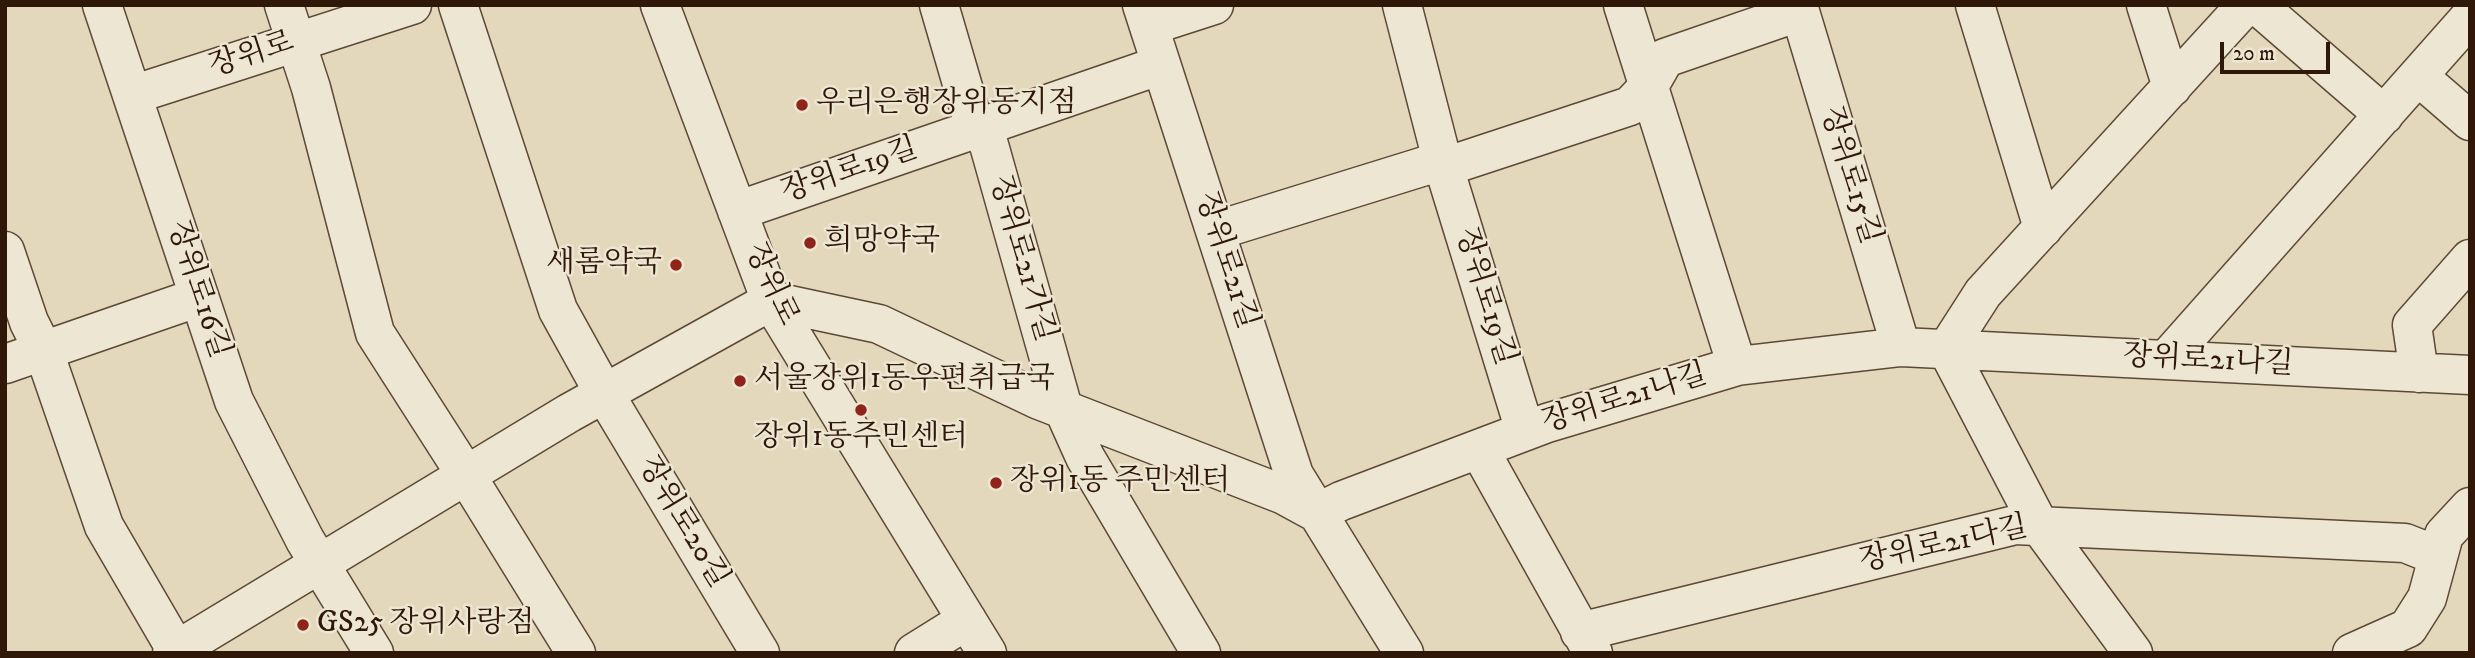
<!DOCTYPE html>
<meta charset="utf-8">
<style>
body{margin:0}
#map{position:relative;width:2475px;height:658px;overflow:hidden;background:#e3d8bb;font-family:"IM FELL DW Pica",serif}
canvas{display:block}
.frame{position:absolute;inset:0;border:7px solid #301809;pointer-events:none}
.scale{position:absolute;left:2220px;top:42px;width:110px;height:32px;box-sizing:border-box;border:4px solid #301809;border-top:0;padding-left:9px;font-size:21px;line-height:24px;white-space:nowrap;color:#301809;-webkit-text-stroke:5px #ede6d3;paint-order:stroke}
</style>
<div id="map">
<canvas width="2475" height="658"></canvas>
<div class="frame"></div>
<div class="scale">20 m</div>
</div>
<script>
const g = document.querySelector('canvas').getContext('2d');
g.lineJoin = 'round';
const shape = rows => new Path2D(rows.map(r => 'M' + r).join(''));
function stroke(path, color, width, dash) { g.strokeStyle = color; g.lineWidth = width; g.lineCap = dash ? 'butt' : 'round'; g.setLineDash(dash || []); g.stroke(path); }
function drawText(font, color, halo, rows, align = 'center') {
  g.font = font + ' "IM FELL DW Pica","Noto Serif KR",serif'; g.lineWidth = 5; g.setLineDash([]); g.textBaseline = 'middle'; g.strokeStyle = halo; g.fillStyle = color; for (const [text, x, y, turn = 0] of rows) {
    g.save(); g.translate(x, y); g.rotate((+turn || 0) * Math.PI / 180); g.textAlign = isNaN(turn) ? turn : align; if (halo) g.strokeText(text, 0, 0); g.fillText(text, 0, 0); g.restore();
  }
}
const minor = shape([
 [102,5,234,401,305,540,374,653],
 [284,5,311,88,375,333,466,475,576,653],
 [458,5,558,310,604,393,760,653],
 [660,5,771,301,987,653],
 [939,5,970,111,989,145,1063,408,1085,457,1201,653],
 [1142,5,1294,475,1404,653],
 [1402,5,1443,164,1525,431],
 [1623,5,1737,366],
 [1798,5,1901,347],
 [1975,5,2043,228],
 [2146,5,2172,87],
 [2257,5,2384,115],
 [1149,26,1214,5],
 [2418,76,2470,121],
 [132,95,412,5],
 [737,211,1161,65],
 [1215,231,1428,165,1460,162,1630,106,1649,86,1665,58,1781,18,1785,5],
 [5,251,29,322,44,352,104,526,178,653],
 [2166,360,2470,17],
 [5,364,199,297],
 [2419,373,2412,325,2470,259],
 [1479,449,1593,653],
 [1580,632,2015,525,2405,543,2438,556],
 [172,653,569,413,771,301,879,324,1039,400,1284,495,1317,513,1341,501,1547,423,1737,366,1901,347,2470,375],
 [914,653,967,620],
 [2133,653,2039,525,1947,349,1983,293,2246,5],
 [2352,653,2408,628,2427,598,2444,535,2470,507]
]);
stroke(minor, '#5d4836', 41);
stroke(minor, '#ede6d3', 38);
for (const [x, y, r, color] of [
 [802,105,7,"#8f2418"],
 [810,243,7,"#8f2418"],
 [676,265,7,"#8f2418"],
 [740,381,7,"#8f2418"],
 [861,410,7,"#8f2418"],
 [996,483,7,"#8f2418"],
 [303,625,7,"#8f2418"]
]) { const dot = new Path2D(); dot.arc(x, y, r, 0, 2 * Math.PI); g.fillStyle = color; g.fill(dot); stroke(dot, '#ede6d3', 2.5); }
drawText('30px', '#301809', '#ede6d3', [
 ["장위로",252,56,-18],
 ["장위로19길",850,172,-19],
 ["장위로15길",1849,176,73],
 ["장위로21가길",1021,259,74],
 ["장위로21길",1225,261,72],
 ["장위로",770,285,65],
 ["장위로16길",197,290,72],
 ["장위로19길",1484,297,73],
 ["장위로21나길",2208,362,3],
 ["장위로21나길",1625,400,-17],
 ["장위로20길",682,523,59],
 ["장위로21다길",1944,546,-12]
]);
drawText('30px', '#301809', '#ede6d3', [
 ["우리은행장위동지점",816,105],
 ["희망약국",824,243],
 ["새롬약국",662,265,"right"],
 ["서울장위1동우편취급국",754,381],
 ["장위1동주민센터",861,439,"center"],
 ["장위1동 주민센터",1010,483],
 ["GS25 장위사랑점",317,625]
], 'left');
</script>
